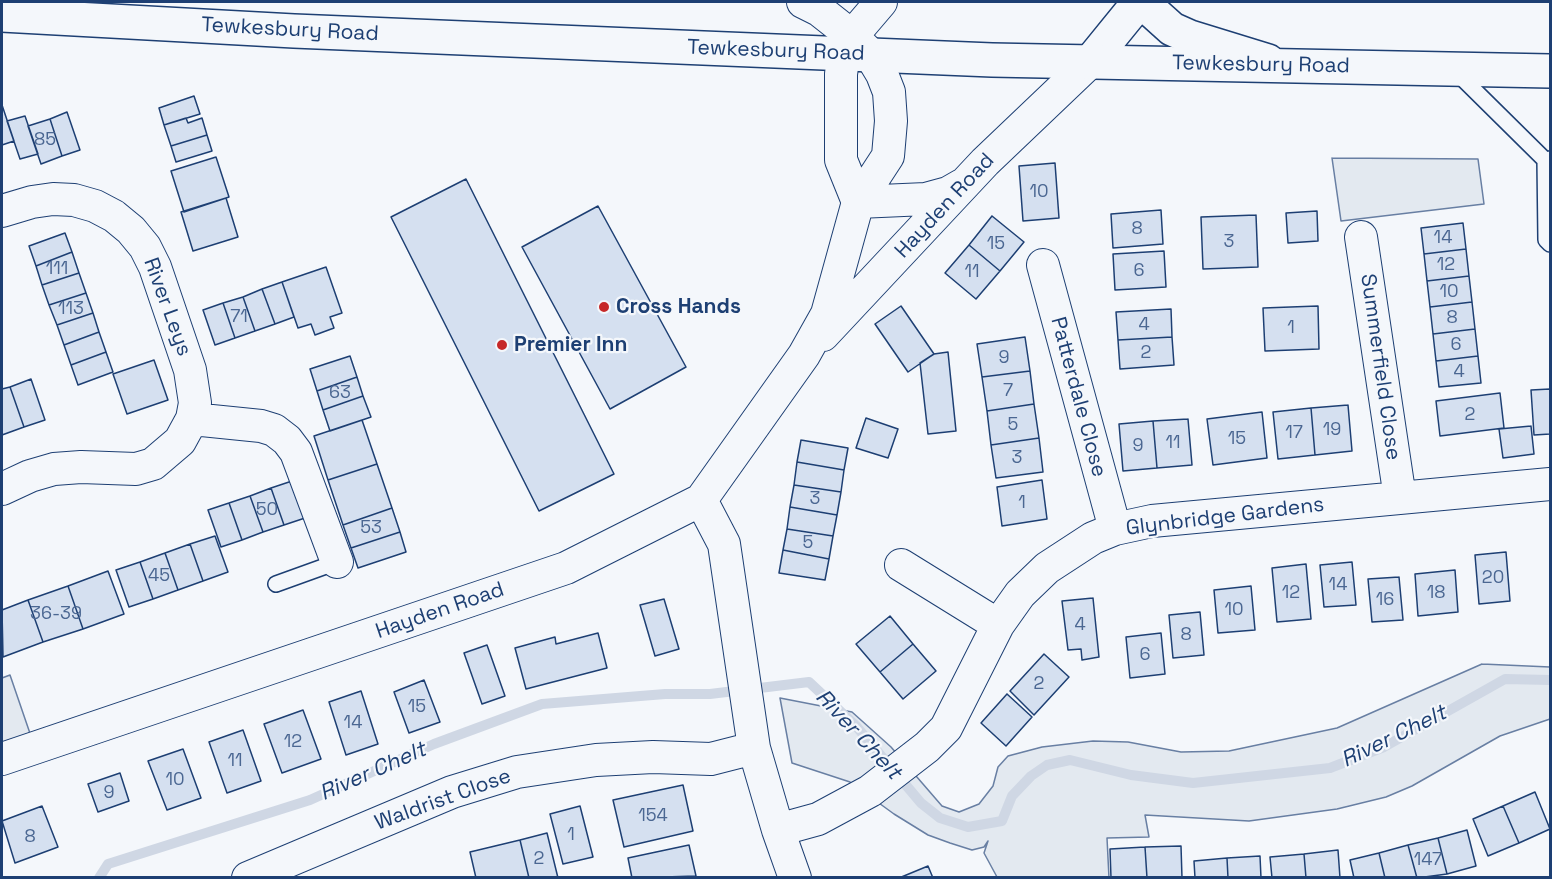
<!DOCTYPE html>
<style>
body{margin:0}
#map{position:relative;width:1552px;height:879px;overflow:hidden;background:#f4f7fb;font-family:"Space Grotesk",sans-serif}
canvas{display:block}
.frame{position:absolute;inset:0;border:3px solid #1d3f73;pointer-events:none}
</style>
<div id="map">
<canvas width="1552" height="879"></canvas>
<div class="frame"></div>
</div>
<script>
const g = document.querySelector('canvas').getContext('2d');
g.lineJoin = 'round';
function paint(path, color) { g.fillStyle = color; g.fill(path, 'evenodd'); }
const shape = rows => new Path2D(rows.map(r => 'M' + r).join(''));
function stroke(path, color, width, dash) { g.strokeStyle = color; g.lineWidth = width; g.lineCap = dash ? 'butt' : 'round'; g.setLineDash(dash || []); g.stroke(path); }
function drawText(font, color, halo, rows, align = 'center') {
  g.font = font + ' "Space Grotesk",sans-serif'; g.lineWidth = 4.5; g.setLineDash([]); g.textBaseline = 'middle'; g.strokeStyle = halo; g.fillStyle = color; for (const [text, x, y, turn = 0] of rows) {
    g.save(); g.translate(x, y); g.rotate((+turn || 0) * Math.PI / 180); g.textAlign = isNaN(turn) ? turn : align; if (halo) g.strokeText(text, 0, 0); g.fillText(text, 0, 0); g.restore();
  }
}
const green = shape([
 [1332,158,1478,159,1484,204,1341,221,1332,158],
 [1482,664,1550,667,1550,719,1500,736,1412,786,1386,797,1337,809,1249,821,1145,815,1149,837,1107,838,1109,878,997,877,984,853,988,841,984,847,972,850,950,843,928,835,894,814,850,782,792,763,780,698,852,712,891,747,942,806,959,812,979,804,993,786,998,767,1008,756,1042,747,1093,741,1128,742,1181,752,1229,751,1337,728,1482,664],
 [10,675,35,748,2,759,2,678,10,675]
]);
paint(green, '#e3e9f0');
stroke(green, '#687fa3', 1.5);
stroke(shape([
 [99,878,108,864,310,800,434,744,542,704,665,694,710,694,809,682,856,726,921,803,940,818,968,827,1002,821,1012,796,1031,776,1047,765,1070,760,1131,775,1193,783,1330,768,1384,747,1505,679,1550,680]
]), '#cfd7e4', 10);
const building = shape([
 [194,96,200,114,164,125,159,108,194,96],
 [2,105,14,141,2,145,2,105],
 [67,112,80,150,62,156,50,119,67,112],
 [25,116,38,154,20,159,7,121,25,116],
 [186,118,188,123,202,118,207,135,171,146,164,125,186,118],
 [50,119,62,156,41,164,28,126,50,119],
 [207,135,212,151,176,162,171,146,207,135],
 [216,157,229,197,184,212,171,171,216,157],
 [1055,163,1059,218,1023,221,1019,166,1055,163],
 [466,179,614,474,539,511,391,217,466,179],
 [226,198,238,237,193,251,181,212,226,198],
 [598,206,686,367,610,409,522,247,598,206],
 [1161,210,1163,244,1113,248,1111,214,1161,210],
 [1317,211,1318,241,1288,243,1286,213,1317,211],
 [1256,215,1258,267,1203,269,1201,217,1256,215],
 [992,216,1024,242,1000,271,969,245,992,216],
 [1463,223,1466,249,1424,254,1421,228,1463,223],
 [65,233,72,252,36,266,29,246,65,233],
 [969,245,1000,271,976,299,945,273,969,245],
 [1466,249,1469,276,1427,281,1424,254,1466,249],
 [1164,251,1166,287,1115,290,1113,254,1164,251],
 [72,252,79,273,42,285,36,266,72,252],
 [326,267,342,313,330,317,334,328,315,335,311,324,298,328,282,282,326,267],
 [79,273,86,293,49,305,42,285,79,273],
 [1469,276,1472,302,1430,307,1427,281,1469,276],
 [282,282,294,317,275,324,262,289,282,282],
 [262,289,275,324,255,331,243,297,262,289],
 [86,293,93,313,57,325,49,305,86,293],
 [243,297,255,331,235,338,223,303,243,297],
 [1472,302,1475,329,1433,334,1430,307,1472,302],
 [223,303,235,338,215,345,203,310,223,303],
 [901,306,934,354,908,372,875,324,901,306],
 [1318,306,1319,349,1265,351,1263,308,1318,306],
 [1171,309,1172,337,1118,340,1116,312,1171,309],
 [93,313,99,332,64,345,57,325,93,313],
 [1475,329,1478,356,1436,361,1433,334,1475,329],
 [99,332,106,352,71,365,64,345,99,332],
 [1025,337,1030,371,982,377,977,344,1025,337],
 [1172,337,1174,365,1120,369,1118,340,1172,337],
 [106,352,113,372,78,385,71,365,106,352],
 [948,352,956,431,928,434,920,363,934,354,948,352],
 [350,356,357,377,317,391,310,369,350,356],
 [1478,356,1481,383,1439,387,1436,361,1478,356],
 [154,360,168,400,127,414,113,374,154,360],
 [1030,371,1034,404,987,411,982,377,1030,371],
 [357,377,363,396,323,410,317,391,357,377],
 [31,379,45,420,24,427,10,387,31,379],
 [10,387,24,427,2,435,2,389,10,387],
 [1550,389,1550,434,1534,435,1531,390,1550,389],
 [1500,393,1504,428,1440,436,1436,401,1500,393],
 [363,396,371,417,330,431,323,410,363,396],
 [1034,404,1039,438,991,445,987,411,1034,404],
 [1348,405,1352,451,1315,455,1311,408,1348,405],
 [1311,408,1315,455,1278,459,1273,412,1311,408],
 [1262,412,1267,458,1213,465,1207,419,1262,412],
 [866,418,898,429,888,458,856,448,866,418],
 [1188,419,1192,465,1157,468,1153,421,1188,419],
 [362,420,377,464,328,480,314,436,362,420],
 [1153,421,1157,468,1123,471,1119,424,1153,421],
 [1531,426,1534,454,1503,458,1499,429,1531,426],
 [1039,438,1043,472,996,478,991,445,1039,438],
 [801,440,848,448,844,470,797,462,801,440],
 [797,462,844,470,841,492,794,485,797,462],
 [377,464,392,508,343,525,328,480,377,464],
 [1042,480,1047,519,1002,526,997,487,1042,480],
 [292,481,305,518,284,525,271,488,292,481],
 [794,485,841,492,837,515,790,507,794,485],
 [271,488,284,525,263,532,250,496,271,488],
 [250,496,263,532,242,540,229,503,250,496],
 [229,503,242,540,221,547,208,510,229,503],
 [790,507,837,515,833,536,787,529,790,507],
 [392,508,400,532,351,548,343,525,392,508],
 [787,529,833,536,829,559,783,550,787,529],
 [400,532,406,552,358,568,351,548,400,532],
 [215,536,228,572,203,581,190,544,215,536],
 [190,544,203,581,178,590,165,553,190,544],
 [783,550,829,559,825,580,779,573,783,550],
 [1506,552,1510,601,1479,604,1475,555,1506,552],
 [165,553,178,590,153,599,140,562,165,553],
 [140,562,153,599,129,607,116,570,140,562],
 [1352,562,1356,605,1324,607,1320,565,1352,562],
 [1306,564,1311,619,1277,622,1272,568,1306,564],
 [1455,570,1458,612,1418,616,1415,574,1455,570],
 [108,571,124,614,83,629,68,586,108,571],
 [1399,577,1403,620,1372,622,1368,579,1399,577],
 [68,586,83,629,43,642,28,600,68,586],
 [1251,586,1255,630,1218,633,1214,590,1251,586],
 [1093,598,1099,657,1082,660,1081,649,1068,650,1062,601,1093,598],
 [664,599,679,649,655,656,640,605,664,599],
 [28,600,43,642,3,657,2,610,28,600],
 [1200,612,1204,655,1173,658,1169,615,1200,612],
 [890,616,913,644,880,672,856,644,890,616],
 [598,633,607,668,526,689,515,648,555,637,556,644,598,633],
 [1161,633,1165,674,1130,678,1126,637,1161,633],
 [913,644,936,671,903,699,880,672,913,644],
 [487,645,505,696,482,704,464,653,487,645],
 [1044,654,1069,677,1034,715,1010,691,1044,654],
 [424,680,440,722,409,733,394,692,424,680],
 [361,691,378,744,346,755,329,702,361,691],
 [1007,694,1032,717,1006,746,981,723,1007,694],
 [303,710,321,759,282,773,264,724,303,710],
 [243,730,261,781,227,793,209,742,243,730],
 [183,749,201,798,167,810,148,761,183,749],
 [120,773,129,801,98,812,88,784,120,773],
 [683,785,693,831,624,847,613,800,683,785],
 [1535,792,1550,829,1519,843,1503,806,1535,792],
 [42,806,58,847,15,863,2,821,42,806],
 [580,806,593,857,563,864,550,814,580,806],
 [1503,806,1519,843,1488,856,1473,819,1503,806],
 [1467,830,1476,866,1447,874,1438,838,1467,830],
 [547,833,558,878,529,878,520,840,547,833],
 [1438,838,1447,874,1417,878,1408,845,1438,838],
 [520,840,529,878,476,878,470,852,520,840],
 [689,845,696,876,632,878,628,858,689,845],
 [1408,845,1417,878,1385,878,1379,853,1408,845],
 [1181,846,1182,878,1147,878,1145,847,1181,846],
 [1145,847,1147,878,1111,878,1110,849,1145,847],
 [1338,850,1340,878,1306,878,1304,854,1338,850],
 [1379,853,1385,878,1354,878,1350,860,1379,853],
 [1304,854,1306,878,1272,878,1270,857,1304,854],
 [1260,856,1261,878,1228,878,1227,858,1260,856],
 [1227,858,1228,878,1195,878,1194,861,1227,858],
 [928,866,933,878,899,878,928,866]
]);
paint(building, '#d5e0f0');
stroke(building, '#1d3f73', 1.5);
const service = shape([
 [1457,73,1545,160,1550,159],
 [1545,160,1546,240,1550,244],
 [276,584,337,562]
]);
const minor = shape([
 [858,202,841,160,841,74,844,53,852,36,881,2],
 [858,202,926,199,948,193,962,185],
 [2,211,32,202,53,199,74,200,95,206,114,216,131,230,145,247,155,267,190,370,195,403,192,419,180,441,153,464,136,469,81,467,54,469,30,476,2,489],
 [1361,237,1400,498],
 [1043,265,1115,529],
 [823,335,985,162,1091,61],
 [192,419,261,426,274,430,287,440,296,452,337,562],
 [701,500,724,544,754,748,778,830,795,878],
 [901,565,998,625],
 [2,759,566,568,701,500,804,355,827,314,858,202,888,156,891,121,889,92,882,74,870,54,852,36,819,10,803,2],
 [778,830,818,819,870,791,927,747,946,728,998,625,1020,594,1047,568,1093,538,1115,529,1152,521,1550,484],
 [248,878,452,792,517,772,596,760,653,757,711,759,754,748]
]);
const tertiary = shape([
 [1142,2,1172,29,1190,37,1268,61],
 [1091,61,1139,2]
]);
const trunk = shape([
 [2,15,294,31,992,60,1550,71]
]);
stroke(service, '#1d3f73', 18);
stroke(minor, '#1d3f73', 34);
stroke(tertiary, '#1d3f73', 36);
stroke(trunk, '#1d3f73', 36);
stroke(service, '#f4f7fb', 15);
stroke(minor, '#f4f7fb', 32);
stroke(tertiary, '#f4f7fb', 33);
stroke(trunk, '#f4f7fb', 33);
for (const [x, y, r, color] of [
 [604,307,6,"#c62828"],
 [502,345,6,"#c62828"]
]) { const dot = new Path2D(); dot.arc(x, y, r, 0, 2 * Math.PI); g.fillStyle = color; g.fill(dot); stroke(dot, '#f4f7fb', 2); }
drawText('18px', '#4b6792', null, [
 ["85",45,140],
 ["10",1039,192],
 ["8",1137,229],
 ["14",1443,238],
 ["3",1229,242],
 ["15",996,244],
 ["12",1446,265],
 ["111",57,269],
 ["6",1139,271],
 ["11",972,272],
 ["10",1449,292],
 ["113",71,309],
 ["71",239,317],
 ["8",1452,318],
 ["4",1144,325],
 ["1",1291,328],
 ["6",1456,345],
 ["2",1146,353],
 ["9",1004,358],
 ["4",1459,372],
 ["7",1008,391],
 ["63",340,393],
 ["2",1470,415],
 ["5",1013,425],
 ["19",1332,430],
 ["17",1294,433],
 ["15",1237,439],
 ["11",1173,443],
 ["9",1138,446],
 ["3",1017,458],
 ["3",815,499],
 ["1",1022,503],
 ["50",267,510],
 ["53",371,528],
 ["5",808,543],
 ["45",159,576],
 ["20",1493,578],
 ["14",1338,585],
 ["12",1291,593],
 ["18",1436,593],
 ["16",1385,600],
 ["10",1234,610],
 ["36-39",56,614],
 ["4",1080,625],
 ["8",1186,635],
 ["6",1145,655],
 ["2",1039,684],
 ["15",417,707],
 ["14",353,723],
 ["12",293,742],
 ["11",235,761],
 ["10",175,780],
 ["9",109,793],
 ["154",653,816],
 ["1",571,835],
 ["8",30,837],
 ["2",539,859],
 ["147",1428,860]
]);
drawText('21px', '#1d3f73', '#f4f7fb', [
 ["Tewkesbury Road",290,30,3],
 ["Tewkesbury Road",776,51,2],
 ["Tewkesbury Road",1261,65,1],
 ["Hayden Road",945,206,-47],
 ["River Leys",167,307,70],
 ["Summerfield Close",1380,367,82],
 ["Patterdale Close",1078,397,75],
 ["Glynbridge Gardens",1225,517,-7],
 ["Hayden Road",440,611,-19],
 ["Waldrist Close",443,800,-20]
]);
drawText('bold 21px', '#1d3f73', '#f4f7fb', [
 ["Cross Hands",616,307],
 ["Premier Inn",514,345]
], 'left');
drawText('italic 22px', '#1d3f73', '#f4f7fb', [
 ["River Chelt",858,735,47],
 ["River Chelt",1394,737,-26],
 ["River Chelt",373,772,-24]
]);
</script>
